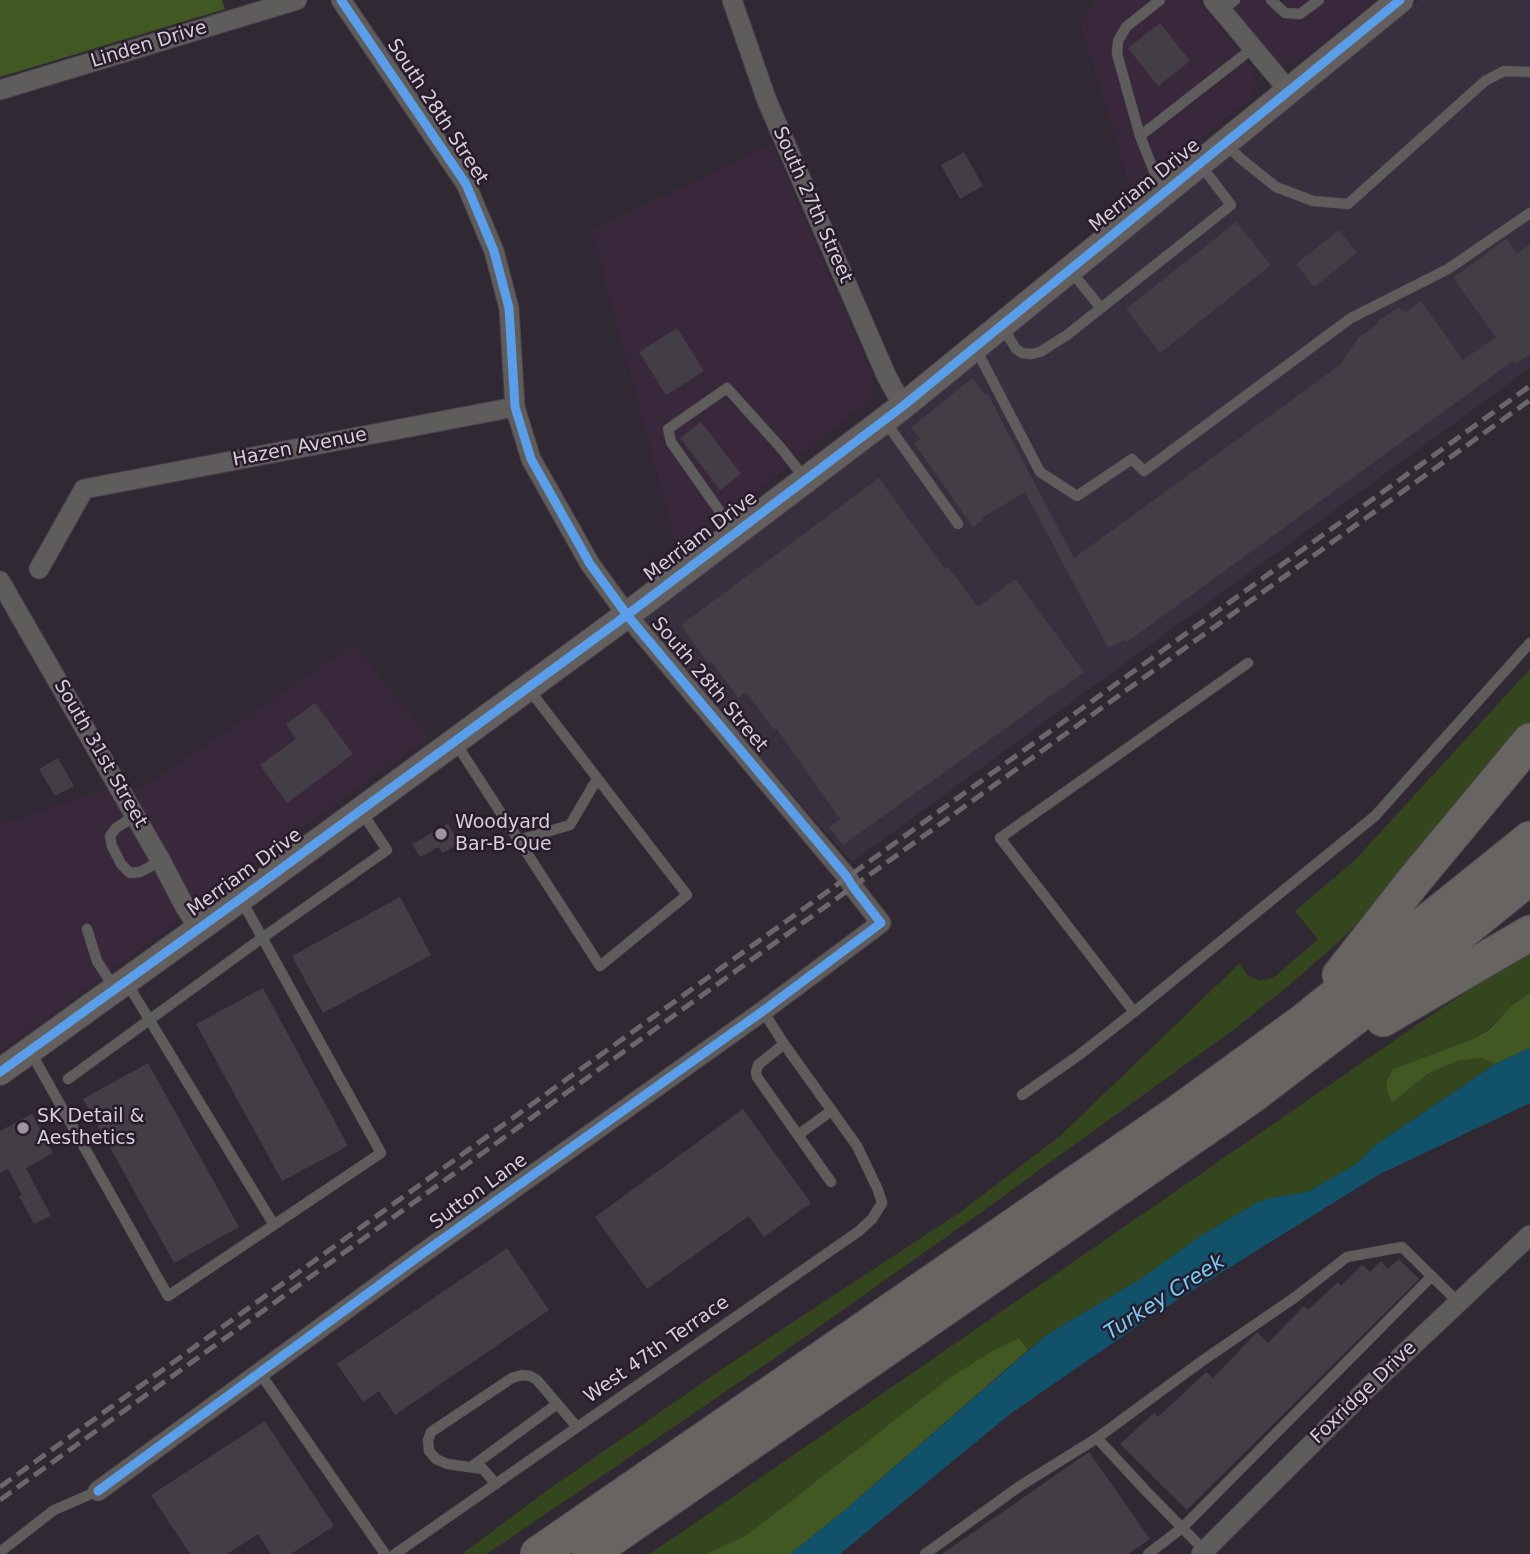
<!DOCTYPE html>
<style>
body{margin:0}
canvas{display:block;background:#302832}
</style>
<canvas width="1530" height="1554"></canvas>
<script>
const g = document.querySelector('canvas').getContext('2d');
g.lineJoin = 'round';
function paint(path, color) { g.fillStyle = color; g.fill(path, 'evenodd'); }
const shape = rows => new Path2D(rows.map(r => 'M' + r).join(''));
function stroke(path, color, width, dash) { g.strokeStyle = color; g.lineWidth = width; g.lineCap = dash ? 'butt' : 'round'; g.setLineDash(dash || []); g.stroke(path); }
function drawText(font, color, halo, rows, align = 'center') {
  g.font = font + ' "DejaVu Sans",sans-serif'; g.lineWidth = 5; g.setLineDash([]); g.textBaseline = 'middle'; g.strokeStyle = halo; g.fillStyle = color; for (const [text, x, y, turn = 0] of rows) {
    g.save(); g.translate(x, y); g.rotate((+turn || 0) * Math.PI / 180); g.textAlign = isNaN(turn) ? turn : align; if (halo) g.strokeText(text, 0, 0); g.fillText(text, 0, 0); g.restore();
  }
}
paint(shape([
 [1096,0,1198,0,1253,69,1255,74,1256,88,1250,99,1132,193,1080,22],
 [1224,0,1376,0,1301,60,1291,63,1284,63,1276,62],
 [772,144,870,371,873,381,872,394,868,401,679,554,592,230],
 [354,645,429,737,215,891,198,896,192,895,186,891,129,796],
 [110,787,178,909,174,924,0,1051,0,825]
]), '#39283c');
paint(shape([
 [1419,0,1530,0,1530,368,852,862,649,630,645,622,645,616,650,608]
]), '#38303f');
paint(shape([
 [1530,669,1530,722,1392,886,1345,936,1293,982,1236,1028,973,1218,772,1360,487,1554,462,1554,545,1492,728,1365,959,1213,1060,1136,1240,963,1247,975,1260,981,1273,978,1318,939,1295,911,1355,860],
 [1530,950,1530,993,1510,1007,1489,1029,1471,1040,1393,1069,1387,1091,1392,1103,1427,1074,1457,1061,1482,1058,1495,1064,1377,1144,1356,1164,1308,1192,1258,1202,1199,1237,1139,1280,1045,1336,1028,1350,1019,1338,945,1381,747,1535,706,1554,650,1554,1421,1022]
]), '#34461d');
paint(shape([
 [0,0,222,0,225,9,0,77],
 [1530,993,1530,1048,1495,1064,1482,1058,1457,1061,1427,1074,1392,1103,1387,1091,1387,1080,1393,1069,1471,1040,1489,1030,1510,1007],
 [1019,1338,1028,1350,845,1510,790,1554,706,1554,747,1535,945,1381,989,1353]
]), '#415822');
paint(shape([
 [1530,1048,1530,1103,1378,1175,1155,1314,1010,1414,840,1554,790,1554,845,1510,1045,1336,1139,1280,1199,1237,1258,1202,1270,1198,1308,1192,1356,1164,1377,1144,1495,1064]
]), '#11516a');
paint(shape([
 [1160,23,1190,61,1158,86,1128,48],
 [964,152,983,186,960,199,941,165],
 [1236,222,1271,265,1160,353,1126,309],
 [1339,230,1357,253,1314,287,1296,264],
 [1506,239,1517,254,1530,244,1530,354,1516,364,1513,361,1127,642,1126,640,1108,648,1025,492,982,518,983,520,973,527,914,443,920,439,911,428,972,378,985,394,987,393,1074,558,1340,365,1359,337,1378,324,1377,322,1399,307,1403,312,1405,310,1406,312,1421,301,1463,360,1496,337,1453,278],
 [677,328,704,371,666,395,639,352],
 [701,422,741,474,720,490,680,438],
 [879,478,945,569,948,567,978,607,1015,579,1084,672,843,845,829,827,840,819,776,728,774,730,746,692,738,698,711,661,708,663,681,625],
 [315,703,353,754,287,803,260,765,296,739,286,724],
 [58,758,74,786,55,796,39,769],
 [448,824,459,844,442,853,439,847,420,857,412,844],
 [400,897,431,955,323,1013,292,956],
 [263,988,348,1146,282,1181,196,1024],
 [148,1063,239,1227,174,1263,83,1099],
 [743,1109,811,1203,764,1237,749,1216,647,1289,595,1217],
 [32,1114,53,1153,26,1168,51,1216,34,1224,19,1196,22,1195,8,1169,0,1173,0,1131],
 [507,1248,549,1310,395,1415,379,1391,363,1402,337,1364],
 [1399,1259,1419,1279,1187,1510,1120,1444,1154,1413,1158,1417,1206,1372,1213,1378,1257,1332,1268,1343,1304,1306,1308,1310,1338,1282,1341,1286,1362,1265,1370,1272,1381,1261,1388,1269],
 [265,1421,334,1526,291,1554,271,1554,258,1534,227,1554,190,1554,151,1495],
 [1089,1452,1150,1539,1128,1554,942,1554]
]), '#433d45');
const lane = shape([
 [1160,0,1126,27,1118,41,1117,54,1140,136,1153,169,1166,190],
 [1271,0,1285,13,1300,14,1319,0],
 [1222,11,1235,0],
 [1140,136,1253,48],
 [1225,143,1240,158,1276,187,1313,201,1348,204,1485,81,1504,71,1530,72],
 [1070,270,1101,308],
 [1002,326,1016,349,1022,353,1031,354,1040,352,1067,335,1231,205,1200,164],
 [976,349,1040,472,1077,496,1132,459,1144,471,1351,318,1448,269,1530,213],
 [885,421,958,524],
 [735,533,671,442,668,429,727,388,781,448,806,480],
 [1248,663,1000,838,1134,1012,1375,816,1530,643],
 [455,742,600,966,687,895,528,688],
 [135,816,116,828,110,836,112,846,121,864,130,873,140,872,161,861],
 [519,840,570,825,597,779],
 [87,929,97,961,115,989],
 [127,983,274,1225],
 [784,1044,758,1065,756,1072,757,1077,831,1182],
 [30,1051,168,1296,381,1153,242,901],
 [68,1079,262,938,387,850,361,811],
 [1022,1095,1079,1055,1134,1012],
 [798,1135,831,1111],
 [260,1373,385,1554],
 [471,1467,557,1404],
 [496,1484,483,1469,447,1464,436,1459,429,1451,428,1440,431,1432,512,1378,522,1375,530,1376,537,1380,577,1427],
 [1204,1550,1146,1491,1097,1438,1202,1361,1294,1298,1347,1257,1402,1247,1458,1302],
 [0,1552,54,1510,98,1491],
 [395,1554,859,1231,872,1219,882,1203,878,1190,857,1146,784,1044,763,1011],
 [925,1554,1020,1486,1097,1438],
 [1148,1554,1182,1528,1432,1276]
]);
const street = shape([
 [732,0,767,101,887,377,903,406],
 [1213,0,1289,91],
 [0,90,297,0],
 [39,569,84,489,515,407],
 [0,581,161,861,185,907,199,928],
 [98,1491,419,1256,763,1011,881,923,853,887,847,877,627,615,590,564,531,459,515,407,509,308,494,251,466,184,341,0],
 [1201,1554,1374,1382,1530,1235]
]);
const secondary = shape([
 [0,1072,240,899,627,615,903,406,1400,0]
]);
const highway = shape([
 [1340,975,1413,882,1530,741],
 [1383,1019,1530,933],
 [538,1554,1179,1112,1304,1021,1530,839],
 [589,1554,1250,1097,1388,992,1530,877]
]);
stroke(lane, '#4a434c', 11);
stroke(street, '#4a434c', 21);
stroke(secondary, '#4a434c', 28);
stroke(highway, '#4a434c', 37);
stroke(lane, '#5f5c5c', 10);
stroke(street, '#5f5c5c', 19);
stroke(secondary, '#635f5e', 26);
stroke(highway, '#686462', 35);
stroke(shape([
 [0,1487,1530,386],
 [0,1500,1530,400]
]), '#6a6669', 5, [14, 7]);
stroke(shape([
 [0,1072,240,899,627,615,903,406,1400,0],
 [98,1491,419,1256,763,1011,881,923,853,887,847,877,627,615,590,564,531,459,515,407,509,308,494,251,466,184,341,0]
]), '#5a9eea', 9);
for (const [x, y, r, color] of [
 [441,834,7,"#9c949e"],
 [23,1128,7,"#9c949e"]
]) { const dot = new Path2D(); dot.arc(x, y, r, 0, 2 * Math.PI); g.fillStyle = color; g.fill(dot); stroke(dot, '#281b2b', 2.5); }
drawText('19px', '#d6ced8', '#281b2b', [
 ["Linden Drive",149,45,-17],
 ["South 28th Street",437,112,57],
 ["Merriam Drive",1145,186,-39],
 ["South 27th Street",812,205,66],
 ["Hazen Avenue",300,448,-11],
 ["Merriam Drive",701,537,-37],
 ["South 28th Street",709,685,50],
 ["South 31st Street",100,754,60],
 ["Merriam Drive",245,873,-36],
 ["Sutton Lane",479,1192,-36],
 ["West 47th Terrace",657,1350,-35],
 ["Foxridge Drive",1364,1393,-44]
]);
drawText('19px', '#d6ced8', '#281b2b', [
 ["Woodyard",455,823],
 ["Bar-B-Que",455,845],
 ["SK Detail &",37,1117],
 ["Aesthetics",37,1139]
], 'left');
drawText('italic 21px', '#75cdf4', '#281b2b', [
 ["Turkey Creek",1165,1298,-33]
]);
</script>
